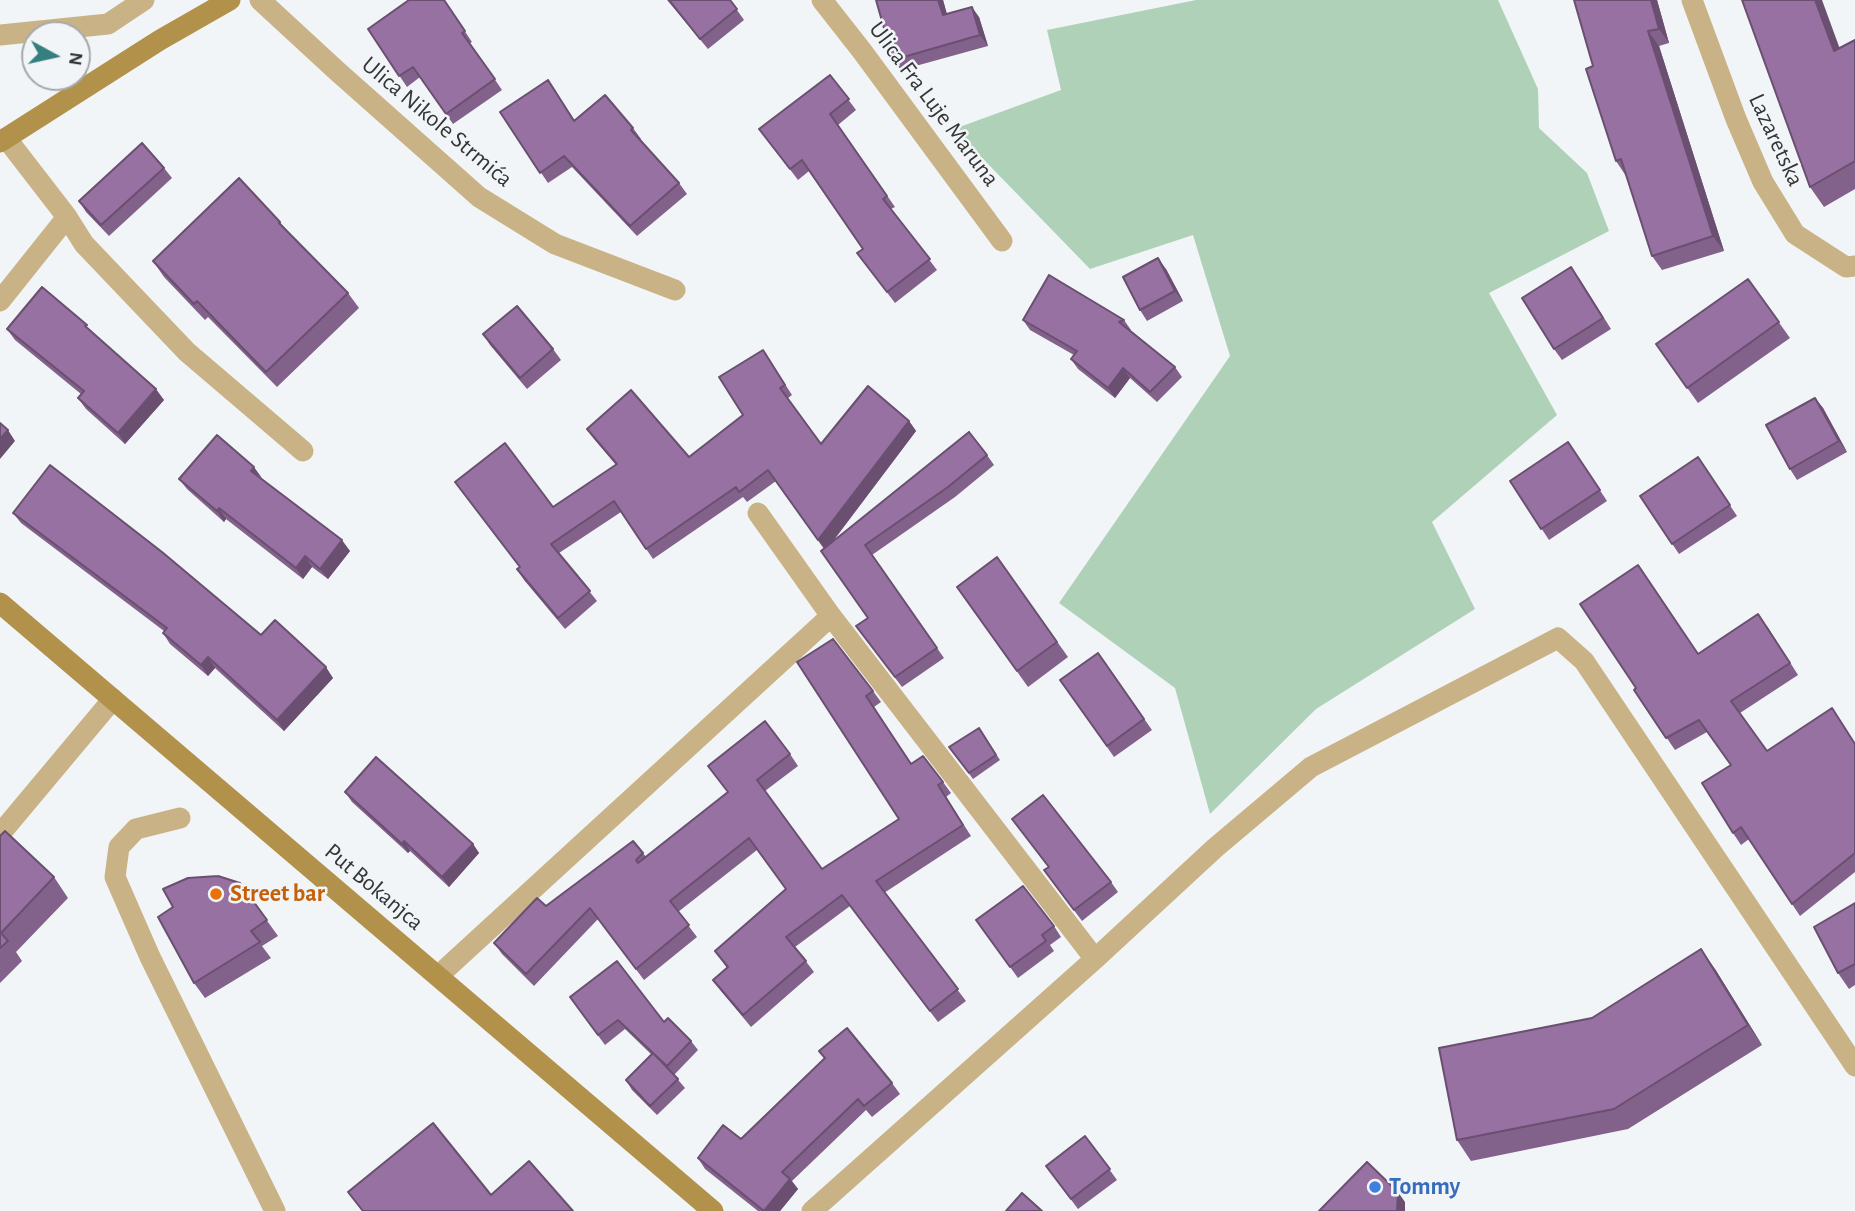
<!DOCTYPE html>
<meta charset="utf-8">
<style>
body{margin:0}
#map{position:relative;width:1855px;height:1211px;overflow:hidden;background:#f2f5f8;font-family:"Alegreya Sans",sans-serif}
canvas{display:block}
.north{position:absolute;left:21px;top:21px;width:70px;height:70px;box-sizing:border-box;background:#f2f5f8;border:2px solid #a6a8aa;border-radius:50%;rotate:98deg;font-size:19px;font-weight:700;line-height:28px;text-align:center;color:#343536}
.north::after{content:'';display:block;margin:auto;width:24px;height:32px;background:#367f7f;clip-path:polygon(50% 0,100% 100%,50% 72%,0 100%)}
</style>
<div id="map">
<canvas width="1855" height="1211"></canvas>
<div class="north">N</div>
</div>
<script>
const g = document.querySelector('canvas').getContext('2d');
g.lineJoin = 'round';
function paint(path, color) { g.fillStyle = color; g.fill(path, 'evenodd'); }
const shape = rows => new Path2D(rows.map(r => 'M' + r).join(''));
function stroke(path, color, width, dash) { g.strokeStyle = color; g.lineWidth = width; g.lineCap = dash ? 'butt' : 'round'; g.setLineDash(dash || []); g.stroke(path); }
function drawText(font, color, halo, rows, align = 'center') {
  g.font = font + ' "Alegreya Sans",sans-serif'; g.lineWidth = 5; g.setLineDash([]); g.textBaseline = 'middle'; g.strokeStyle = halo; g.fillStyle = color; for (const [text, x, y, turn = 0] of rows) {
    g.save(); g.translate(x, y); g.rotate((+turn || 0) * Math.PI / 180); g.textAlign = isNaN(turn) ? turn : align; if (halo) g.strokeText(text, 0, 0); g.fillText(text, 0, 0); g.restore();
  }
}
paint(shape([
 [1196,0,1498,0,1538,89,1539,128,1587,173,1609,231,1489,293,1557,415,1432,522,1475,609,1316,709,1210,814,1175,688,1059,603,1230,356,1193,235,1090,269,954,129,1061,90,1047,30]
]), '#afd1b7');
stroke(shape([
 [260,0,337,71,479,197,555,244,675,290],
 [822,0,862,51,1002,241],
 [1692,0,1736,119,1763,182,1795,234,1846,267,1855,266],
 [0,35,108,24,144,0],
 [6,138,67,217,84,244,187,352,303,451],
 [0,301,67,217],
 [758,513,831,616,1095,959],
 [180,818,136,829,119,847,115,877,150,957,275,1211],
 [0,834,113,699],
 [438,976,831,616],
 [812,1211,1095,959,1215,848,1311,767,1558,638,1584,661,1855,1066]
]), '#c9b386', 21);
stroke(shape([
 [0,142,160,40,230,0],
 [0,603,713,1211]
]), '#b2914b', 21);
paint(shape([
 [444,0,472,42,470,43,502,90,453,124,420,77,407,87,368,29],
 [667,0,730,0,744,20,708,49],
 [876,0,943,0,947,14,979,17,988,46,901,70,893,60],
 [1657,0,1669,43,1659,46,1724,251,1662,270,1652,256,1626,176,1616,161,1593,66],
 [1855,40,1855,189,1824,207,1810,187],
 [830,75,856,110,838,125,895,207,891,209,937,270,895,303,857,253,863,249,809,171,798,180,767,139],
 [548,80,575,121,633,128,641,139,640,140,679,183,687,194,637,236,572,167,548,183,500,112],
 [164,168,172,178,109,236,86,212,79,201],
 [280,222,285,229,348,293,359,308,277,387,208,317,205,320,164,277,153,261],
 [1166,269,1183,301,1147,321,1140,310],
 [1579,278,1611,329,1562,360,1554,349],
 [1748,279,1790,338,1698,403,1656,344],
 [1023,320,1124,320,1131,330,1130,330,1175,367,1182,377,1157,402,1130,378,1115,398,1078,369,1071,359,1074,355,1030,330],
 [7,329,92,332,164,400,125,444,86,409,78,398,81,394,15,340],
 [483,334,553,349,561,360,527,389,490,345],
 [763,350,792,395,788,398,821,444,909,421,916,431,831,544,987,455,994,465,955,497,872,555,944,658,902,687,856,626,868,618,824,549,776,481,747,502,743,497,653,559,621,512,559,553,597,601,565,629,524,580,517,569,520,567,455,482,553,507,616,465,594,439,587,429,689,457,743,415],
 [1815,398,1823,408,1847,452,1797,480,1790,469],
 [1568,442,1607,501,1549,540,1510,481],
 [1698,457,1737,516,1679,554,1640,496],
 [261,478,350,551,328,579,312,567,303,579,226,519,224,522,187,489,179,479],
 [13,513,261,635,333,678,284,731,215,668,208,676,170,644,163,633,164,631,21,523],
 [997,557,1068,657,1028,687,957,587],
 [1767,626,1798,675,1740,713,1767,751,1855,743,1855,872,1800,916,1749,839,1741,845,1733,833,1731,765,1707,732,1675,750,1634,690,1698,654],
 [1098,653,1152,730,1114,757,1060,680],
 [797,662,873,691,881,702,874,707,911,764,943,782,951,793,946,797,971,836,884,893,966,1001,938,1022,850,906,795,947,814,972,751,1027,721,991,713,980,727,968,715,951,786,889,757,850,678,912,697,937,644,980,598,919,534,986,502,954,494,943,546,906,643,853,646,857,790,754,798,766,765,791,822,869,899,819],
 [979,728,1000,760,973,779,949,747],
 [345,792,473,844,479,853,449,887,410,851,408,853,352,802],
 [1012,819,1111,882,1118,892,1082,921,1044,870,1048,867],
 [0,836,54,877,68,898,16,952,22,961,0,983],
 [240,883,278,936,262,946,271,958,205,998,194,983],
 [1855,903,1855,985,1849,989,1838,973],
 [976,920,1054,926,1061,937,1050,945,1054,951,1018,978],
 [1715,969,1762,1045,1628,1129,1471,1161,1457,1140],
 [570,997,664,1022,691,1041,698,1050,674,1075,685,1088,657,1115,632,1090,626,1080,652,1055,625,1029,605,1045],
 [819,1051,892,1083,900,1094,872,1117,866,1110,792,1181,798,1189,780,1211,758,1211,705,1169,698,1158,741,1139,825,1059],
 [1085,1136,1117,1180,1078,1209,1046,1166]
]), '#82618a');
paint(shape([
 [938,0,943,0,950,26,943,15],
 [1651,0,1657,0,1669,43,1659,29],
 [1815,0,1822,0,1848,71,1834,51],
 [972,7,979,17,988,46,980,35],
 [1648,31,1659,46,1724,251,1713,236],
 [1158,258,1166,269,1183,301,1175,291],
 [1123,368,1130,378,1115,398,1108,388],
 [156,389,164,400,125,444,118,433],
 [1815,398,1823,408,1847,452,1839,441],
 [909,421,916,431,826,550,818,540],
 [8,430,15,441,0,459,0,439],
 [254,467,262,478,251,471],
 [219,508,226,519,224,522,217,511],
 [342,540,350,551,328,579,320,569],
 [305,556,312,567,303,579,296,568],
 [208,657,215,668,208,676,201,665],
 [326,667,333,678,284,731,277,720],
 [404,841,410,851,408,853,402,844],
 [473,844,479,853,449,887,442,877],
 [1701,949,1715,969,1762,1045,1748,1025],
 [790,1179,798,1189,780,1211,764,1211],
 [1398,1192,1405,1202,1405,1211,1397,1211]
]), '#6a4f71');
const building = shape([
 [409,0,444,0,465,31,462,33,495,79,446,114,413,67,399,76,368,29,409,0],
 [669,0,730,0,737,9,700,39,669,0],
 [876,0,938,0,943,15,972,7,980,35,893,60,876,0],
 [1574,0,1651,0,1659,29,1648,31,1713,236,1652,256,1621,159,1616,161,1586,69,1593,66,1574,0],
 [1742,0,1815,0,1834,51,1855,40,1855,161,1810,187,1742,0],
 [830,75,849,99,830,114,887,196,883,199,930,259,887,292,857,253,863,249,802,160,790,169,759,129,830,75],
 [548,80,574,121,605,95,633,128,631,130,679,183,630,226,564,156,540,173,500,112,548,80],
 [142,143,164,168,101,225,79,201,142,143],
 [239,178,280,222,279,223,348,293,266,372,197,301,194,304,153,261,239,178],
 [1158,258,1175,291,1140,310,1123,277,1158,258],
 [1571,267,1603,318,1554,349,1522,298,1571,267],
 [1049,275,1124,320,1119,322,1175,367,1150,392,1123,368,1108,388,1071,359,1077,351,1023,320,1049,275],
 [1748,279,1779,322,1687,388,1656,344,1748,279],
 [42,287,87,325,85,326,156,389,118,433,78,398,84,391,7,329,42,287],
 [517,306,553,349,520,378,483,334,517,306],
 [763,350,785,385,780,388,821,444,868,386,909,421,818,540,768,470,739,492,736,487,646,549,614,501,551,544,590,591,558,618,517,569,520,567,455,482,505,443,553,507,617,464,587,429,631,390,689,457,743,415,719,377,763,350],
 [1815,398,1839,441,1790,469,1766,425,1815,398],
 [0,423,8,430,0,439,0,423],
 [969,432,987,455,948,487,865,545,937,648,895,677,856,626,868,618,821,551,969,432],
 [217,435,254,467,251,471,342,540,320,569,305,556,296,568,219,508,217,511,179,479,217,435],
 [1568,442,1600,490,1541,529,1510,481,1568,442],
 [1698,457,1730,505,1672,544,1640,496,1698,457],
 [50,465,162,552,261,635,275,620,326,667,277,720,208,657,201,665,163,633,167,628,13,513,50,465],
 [997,557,1057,642,1017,671,957,587,997,557],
 [1638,565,1698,654,1758,614,1790,663,1731,701,1767,751,1832,708,1855,744,1855,853,1792,904,1741,827,1733,833,1702,783,1731,765,1699,720,1666,738,1634,690,1636,688,1580,604,1638,565],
 [833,639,873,691,866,696,911,764,923,756,943,782,938,785,963,825,876,881,958,989,930,1011,842,895,786,937,806,961,743,1015,713,980,728,967,715,951,786,889,749,838,670,901,689,925,636,969,590,908,526,974,494,943,537,898,546,906,633,841,643,853,636,860,638,863,728,792,708,766,765,721,790,754,757,780,822,869,899,819,797,662,833,639],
 [1098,653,1144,719,1107,746,1060,680,1098,653],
 [979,728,996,755,969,773,949,747,979,728],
 [376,757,473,844,442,877,404,841,402,844,345,792,376,757],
 [1043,795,1111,882,1074,910,1044,870,1049,867,1012,819,1043,795],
 [5,831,54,877,1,933,8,941,0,948,0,836,5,831],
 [218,876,240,883,267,920,251,931,260,942,194,983,158,917,173,907,163,889,188,878,218,876],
 [1023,886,1054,926,1042,935,1046,941,1010,967,976,920,1023,886],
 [1855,903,1855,964,1838,973,1814,927,1855,903],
 [1701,949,1748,1025,1614,1109,1457,1140,1439,1048,1592,1018,1701,949],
 [617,961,664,1022,668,1018,691,1041,667,1066,654,1054,678,1079,650,1106,626,1080,653,1053,618,1020,598,1035,570,997,617,961],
 [847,1028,892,1083,864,1106,858,1099,782,1172,790,1179,764,1211,698,1158,723,1125,741,1139,825,1058,819,1051,847,1028],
 [433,1123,491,1195,529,1161,573,1211,363,1211,348,1192,433,1123],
 [1085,1136,1110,1169,1071,1199,1046,1166,1085,1136],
 [1367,1162,1398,1192,1397,1211,1319,1211,1367,1162],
 [1022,1193,1042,1211,1006,1211,1022,1193]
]);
paint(building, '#9771a1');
stroke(building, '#6a4f71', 2);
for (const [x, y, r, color] of [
 [216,894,7,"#e8710a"],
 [1375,1187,7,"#3f7fe0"]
]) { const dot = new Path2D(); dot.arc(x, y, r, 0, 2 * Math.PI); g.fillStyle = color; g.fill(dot); stroke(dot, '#f2f5f8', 2.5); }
drawText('24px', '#343536', '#f2f5f8', [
 ["Ulica Fra Luje Maruna",934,104,53],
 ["Ulica Nikole Strmića",437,122,40],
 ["Lazaretska",1776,140,65],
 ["Put Bokanjca",374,887,40]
]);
drawText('bold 24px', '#c56008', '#f2f5f8', [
 ["Street bar",230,894]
], 'left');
drawText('bold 24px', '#366cbe', '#f2f5f8', [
 ["Tommy",1389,1187]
], 'left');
</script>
